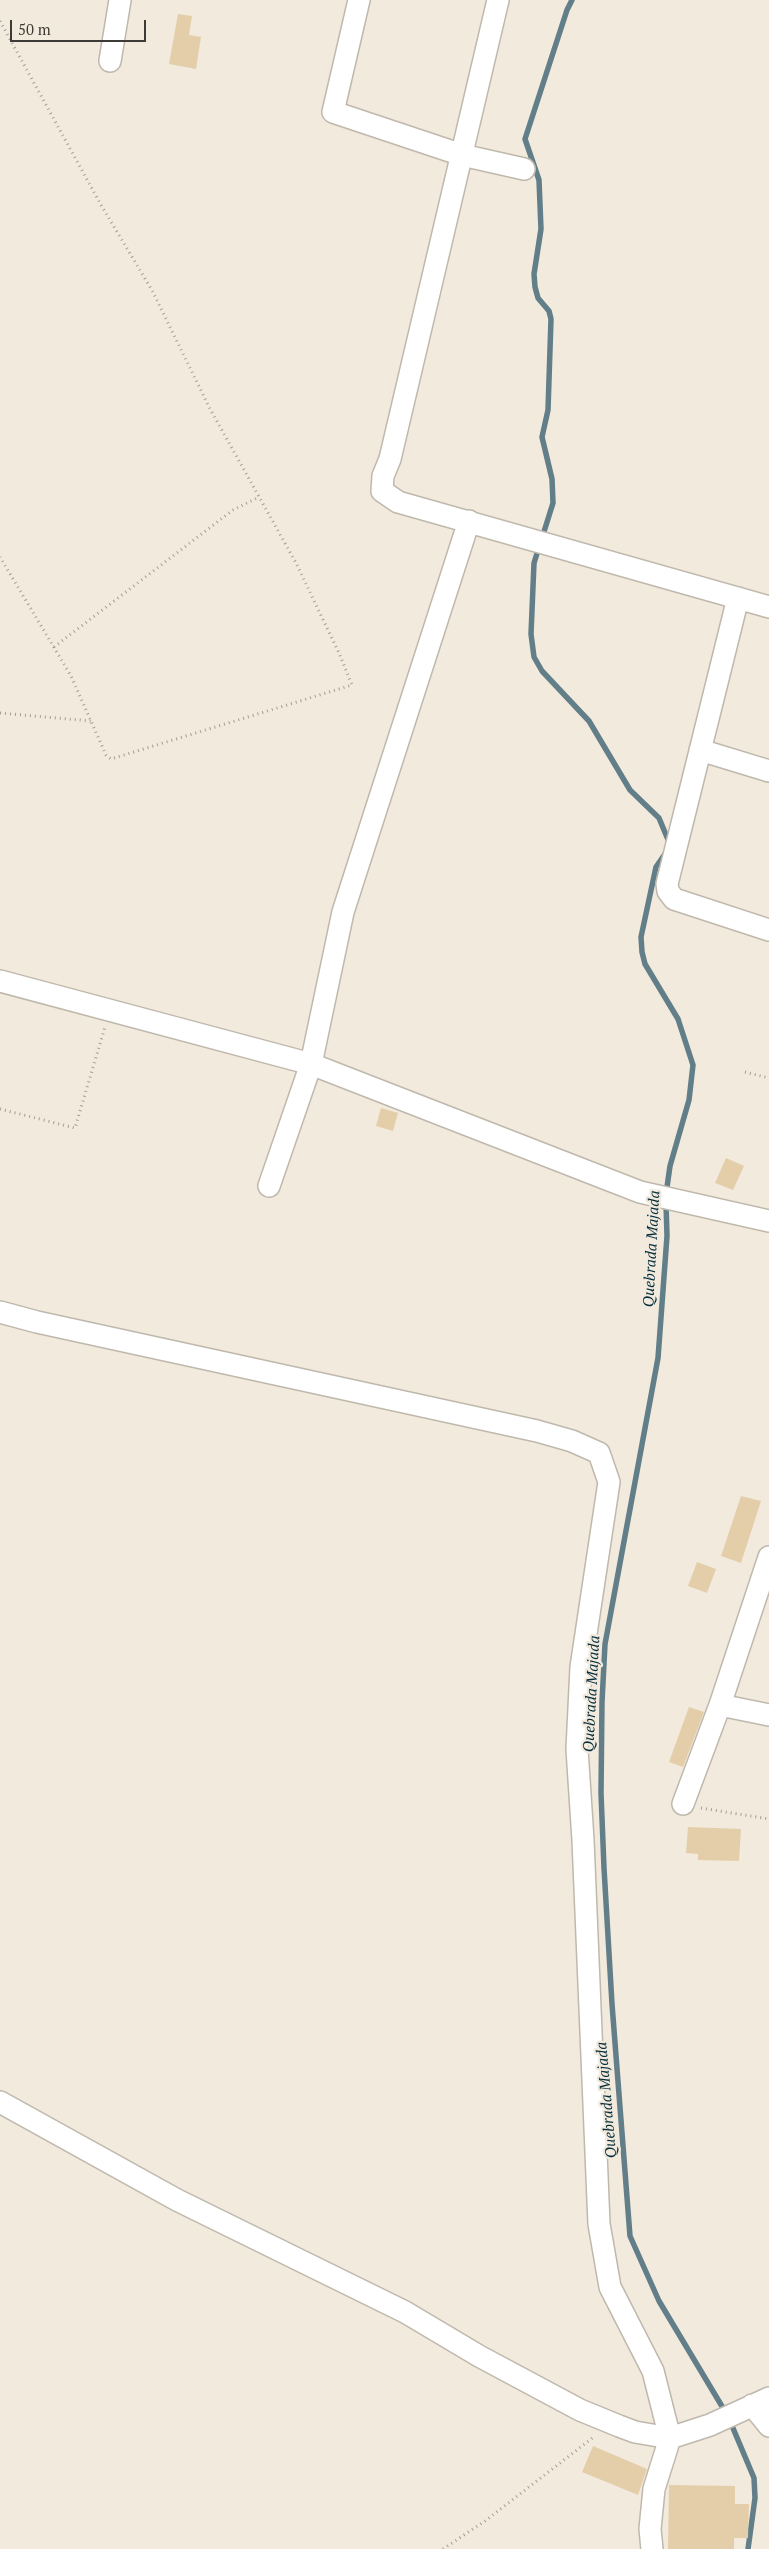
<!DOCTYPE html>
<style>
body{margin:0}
#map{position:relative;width:769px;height:2549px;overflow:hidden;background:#f2eadd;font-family:"PT Serif",serif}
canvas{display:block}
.scale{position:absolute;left:10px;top:20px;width:136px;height:22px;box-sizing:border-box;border:2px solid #3e3b36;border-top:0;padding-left:6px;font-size:15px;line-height:18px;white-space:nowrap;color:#3e3b36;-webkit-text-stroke:4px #f2eadd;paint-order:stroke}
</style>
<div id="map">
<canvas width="769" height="2549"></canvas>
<div class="scale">50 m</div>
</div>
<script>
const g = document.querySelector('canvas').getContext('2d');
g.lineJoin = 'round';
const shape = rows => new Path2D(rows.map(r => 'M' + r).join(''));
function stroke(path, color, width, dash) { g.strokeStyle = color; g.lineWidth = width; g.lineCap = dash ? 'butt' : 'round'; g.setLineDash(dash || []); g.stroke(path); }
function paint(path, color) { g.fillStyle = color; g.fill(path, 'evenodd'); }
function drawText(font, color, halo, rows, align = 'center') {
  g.font = font + ' "PT Serif",serif'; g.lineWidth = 4.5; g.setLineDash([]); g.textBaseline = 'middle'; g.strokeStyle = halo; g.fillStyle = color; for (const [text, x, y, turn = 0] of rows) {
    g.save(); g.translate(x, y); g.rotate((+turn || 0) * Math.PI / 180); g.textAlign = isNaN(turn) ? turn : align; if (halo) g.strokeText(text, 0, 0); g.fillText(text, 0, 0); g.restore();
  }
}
stroke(shape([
 [542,538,553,503,552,479,542,437,548,410,551,319,549,311,538,298,535,287,534,274,541,229,539,180,525,139,567,10,572,0],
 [539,547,534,563,531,634,534,657,542,671,589,721,630,790,659,818,669,842],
 [666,1194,670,1166,689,1100,693,1065,678,1019,645,964,642,952,641,937,656,867,667,851],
 [666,1203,667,1236,658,1358,605,1644,602,1702,601,1793,604,1868,612,2004,630,2236,659,2301,726,2413],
 [730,2421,754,2478,755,2498,748,2549]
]), '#617e89', 5.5);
paint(shape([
 [178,14,192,16,189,35,201,37,196,69,169,64],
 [381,1108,398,1113,393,1131,376,1126],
 [726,1158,744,1166,733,1190,715,1183],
 [741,1496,761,1501,741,1563,721,1556],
 [697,1562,716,1569,707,1593,688,1586],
 [689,1707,704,1712,683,1767,669,1762],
 [688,1827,741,1829,739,1861,698,1860,698,1854,686,1853],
 [593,2446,647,2469,638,2495,582,2472],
 [669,2485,735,2486,735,2504,749,2504,748,2538,734,2538,734,2549,668,2549]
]), '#e4ceaa');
const minor = shape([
 [359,0,333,112,462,155,524,169],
 [498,0,390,459,383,476,382,491,398,502,769,607],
 [110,61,120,0],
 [738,598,667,884,668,891,674,899,769,930],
 [700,750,769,771],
 [0,981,311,1064,640,1192,769,1221],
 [269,1186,311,1064,343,912,469,521],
 [0,1312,37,1322,537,1431,572,1441,599,1453,609,1482,581,1667,577,1749,583,1840,599,2224,610,2287,653,2371,670,2438,654,2489,650,2529,652,2549],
 [720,1705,769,1557],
 [683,1804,720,1705,769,1715],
 [0,2102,177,2200,405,2312,479,2356,580,2410,619,2426,635,2432,670,2438,710,2425,769,2398],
 [752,2405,769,2426]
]);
stroke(minor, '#bfb8ac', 24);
stroke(shape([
 [0,21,101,205,153,292,209,407,296,563,339,653,352,685,111,759,106,755,71,676,0,557],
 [54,647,233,510,259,497],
 [0,713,91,721],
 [745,1072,769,1078],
 [0,1109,75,1128,105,1027],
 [701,1808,769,1819],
 [443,2549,485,2521,595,2436]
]), '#a49e95', 3, [1, 4]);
stroke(minor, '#fff', 21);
drawText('italic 15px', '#052e3c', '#f2eadd', [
 ["Quebrada Majada",652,1249,-87],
 ["Quebrada Majada",592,1694,-87],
 ["Quebrada Majada",607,2100,-95]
]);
</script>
